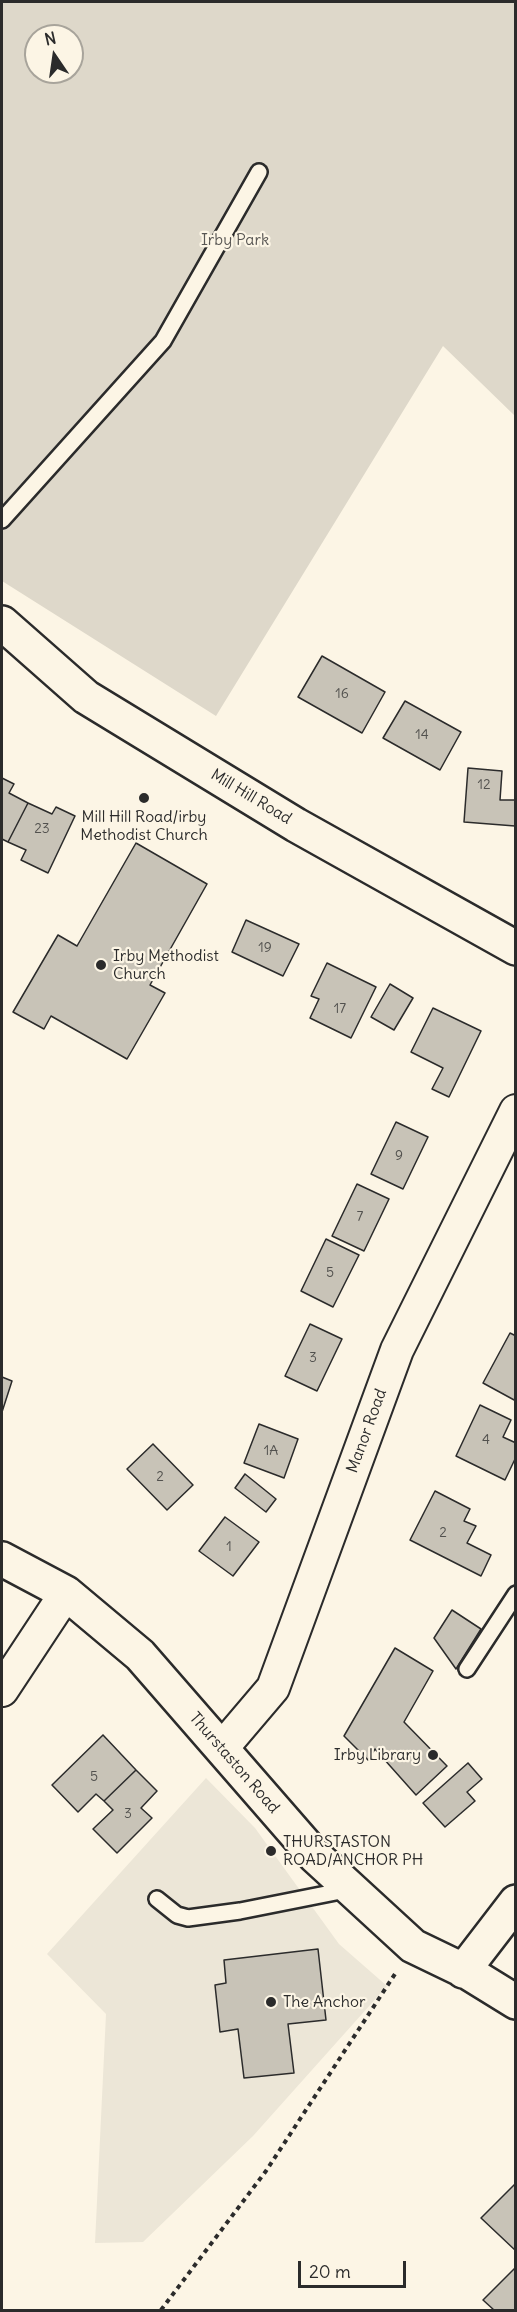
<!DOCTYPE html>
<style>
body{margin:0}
#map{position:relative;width:517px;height:2312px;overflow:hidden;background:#fcf5e5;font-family:Delius,sans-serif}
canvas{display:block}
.frame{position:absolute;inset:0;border:3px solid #2b2b2b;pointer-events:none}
.north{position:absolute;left:24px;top:24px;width:60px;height:60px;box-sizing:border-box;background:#fcf5e5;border:2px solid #a8a49b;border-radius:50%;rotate:347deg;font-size:16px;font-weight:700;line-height:24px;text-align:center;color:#2b2b2b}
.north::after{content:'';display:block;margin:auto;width:21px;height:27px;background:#2b2b2b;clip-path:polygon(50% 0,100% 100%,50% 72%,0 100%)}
.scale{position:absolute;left:298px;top:2261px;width:108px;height:27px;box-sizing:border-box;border:3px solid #2b2b2b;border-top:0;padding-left:8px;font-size:18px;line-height:21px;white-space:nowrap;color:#2b2b2b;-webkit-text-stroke:4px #fcf5e5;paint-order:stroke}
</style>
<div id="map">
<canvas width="517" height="2312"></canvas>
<div class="frame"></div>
<div class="north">N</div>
<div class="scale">20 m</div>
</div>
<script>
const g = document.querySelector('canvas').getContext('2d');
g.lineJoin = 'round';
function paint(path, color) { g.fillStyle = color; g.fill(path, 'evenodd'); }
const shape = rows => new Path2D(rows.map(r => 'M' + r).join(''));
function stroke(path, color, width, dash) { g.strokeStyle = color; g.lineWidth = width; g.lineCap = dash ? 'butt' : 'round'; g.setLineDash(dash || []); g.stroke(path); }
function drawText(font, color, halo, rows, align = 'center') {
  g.font = font + ' Delius,sans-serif'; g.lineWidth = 4.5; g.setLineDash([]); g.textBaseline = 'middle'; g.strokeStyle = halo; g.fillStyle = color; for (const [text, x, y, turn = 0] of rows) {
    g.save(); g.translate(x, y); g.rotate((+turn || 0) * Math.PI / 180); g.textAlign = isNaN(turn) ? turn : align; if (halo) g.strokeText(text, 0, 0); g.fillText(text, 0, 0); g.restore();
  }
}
paint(shape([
 [206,1778,255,1828,339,1944,387,1986,253,2136,143,2242,95,2243,106,2014,47,1954]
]), '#ece6d7');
paint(shape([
 [2,2,515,2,515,416,443,346,216,716,2,581],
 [36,36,72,36,72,72,36,72]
]), '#ded8ca');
const building = shape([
 [322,656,385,692,362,733,298,697,322,656],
 [405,701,461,732,440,770,383,738,405,701],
 [468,768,502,771,500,800,516,800,515,826,464,822,468,768],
 [2,778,14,784,9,793,28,803,8,842,2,839,2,778],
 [28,803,52,814,56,807,75,816,48,873,21,860,26,850,8,842,28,803],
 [136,843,207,884,150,985,165,993,127,1059,51,1016,44,1029,13,1012,58,935,77,946,136,843],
 [246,920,299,944,283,976,232,952,246,920],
 [327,963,376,987,351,1038,310,1018,319,999,311,996,327,963],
 [390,984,413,998,394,1030,371,1017,390,984],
 [433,1008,481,1031,449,1097,432,1089,443,1068,411,1052,433,1008],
 [396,1122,428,1137,403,1189,371,1174,396,1122],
 [357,1184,389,1199,364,1251,332,1236,357,1184],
 [326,1239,359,1255,333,1307,301,1291,326,1239],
 [310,1324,342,1339,317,1391,285,1376,310,1324],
 [510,1333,516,1336,516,1401,483,1383,510,1333],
 [2,1377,12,1381,2,1412,2,1377],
 [480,1405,511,1420,503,1437,516,1443,516,1457,505,1480,456,1456,480,1405],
 [259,1424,298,1439,284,1478,244,1463,259,1424],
 [153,1444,193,1485,167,1510,127,1469,153,1444],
 [245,1474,276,1499,266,1512,235,1488,245,1474],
 [435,1491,470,1509,464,1521,476,1526,467,1543,491,1555,481,1576,410,1540,435,1491],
 [225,1517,259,1542,233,1576,199,1551,225,1517],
 [452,1610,481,1629,456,1669,434,1638,452,1610],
 [395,1648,433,1671,404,1722,447,1766,416,1795,375,1749,368,1760,344,1736,395,1648],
 [103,1735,136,1770,104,1801,96,1794,78,1812,52,1785,103,1735],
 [468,1763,482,1779,467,1792,475,1801,445,1827,423,1803,468,1763],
 [136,1770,157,1791,141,1808,152,1818,117,1853,93,1829,113,1810,104,1801,136,1770],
 [318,1949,326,2020,288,2024,294,2073,244,2078,238,2029,220,2032,215,1985,226,1983,224,1960,318,1949],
 [516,2183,516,2251,481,2218,516,2183],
 [516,2267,516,2310,494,2310,483,2300,516,2267]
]);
paint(building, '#c8c3b7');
stroke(building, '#2b2b2b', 1.5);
const lane = shape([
 [2,520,163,341,259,172],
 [467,1669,516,1594],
 [157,1899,177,1915,188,1918,240,1911,351,1889]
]);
const street = shape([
 [2,1690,66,1593],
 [222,1748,273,1688,397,1350,516,1111]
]);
const secondary = shape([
 [2,623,86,697,296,825,516,948],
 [2,1559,66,1593,140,1655,315,1856,413,1946,469,1973,516,2002],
 [463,1971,516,1902]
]);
stroke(lane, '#2b2b2b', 20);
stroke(street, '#2b2b2b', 36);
stroke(secondary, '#2b2b2b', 38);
stroke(shape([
 [161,2310,266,2171,395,1974]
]), '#2b2b2b', 4, [4.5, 4.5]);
stroke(lane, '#fcf5e5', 15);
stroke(street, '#fcf5e5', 32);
stroke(secondary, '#fcf5e5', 33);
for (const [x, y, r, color] of [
 [144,798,6,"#2b2b2b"],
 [101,965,6,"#2b2b2b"],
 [433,1755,6,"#2b2b2b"],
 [271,1851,6,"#2b2b2b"],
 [271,2002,6,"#2b2b2b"]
]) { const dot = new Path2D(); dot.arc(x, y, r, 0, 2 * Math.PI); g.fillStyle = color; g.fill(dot); stroke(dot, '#fcf5e5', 2); }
drawText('14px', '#52514e', null, [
 ["16",342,694],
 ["14",422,735],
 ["12",484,785],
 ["23",42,829],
 ["19",265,948],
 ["17",340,1009],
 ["9",399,1156],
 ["7",360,1217],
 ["5",330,1273],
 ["3",313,1358],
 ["4",486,1440],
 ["1A",271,1451],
 ["2",160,1477],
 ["2",443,1533],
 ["1",229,1547],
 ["5",94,1777],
 ["3",128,1814]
]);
drawText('16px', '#585653', '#fcf5e5', [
 ["Irby Park",235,240]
]);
drawText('16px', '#2b2b2b', '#fcf5e5', [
 ["Mill Hill Road",251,797,31],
 ["Manor Road",367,1431,-70],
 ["Thurstaston Road",234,1763,49]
]);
drawText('16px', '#2b2b2b', '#fcf5e5', [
 ["Mill Hill Road/irby",144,817,"center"],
 ["Methodist Church",144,835,"center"],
 ["Irby Methodist",113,956],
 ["Church",113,974],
 ["Irby Library",421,1755,"right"],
 ["THURSTASTON",283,1842],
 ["ROAD/ANCHOR PH",283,1860],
 ["The Anchor",283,2002]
], 'left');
</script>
